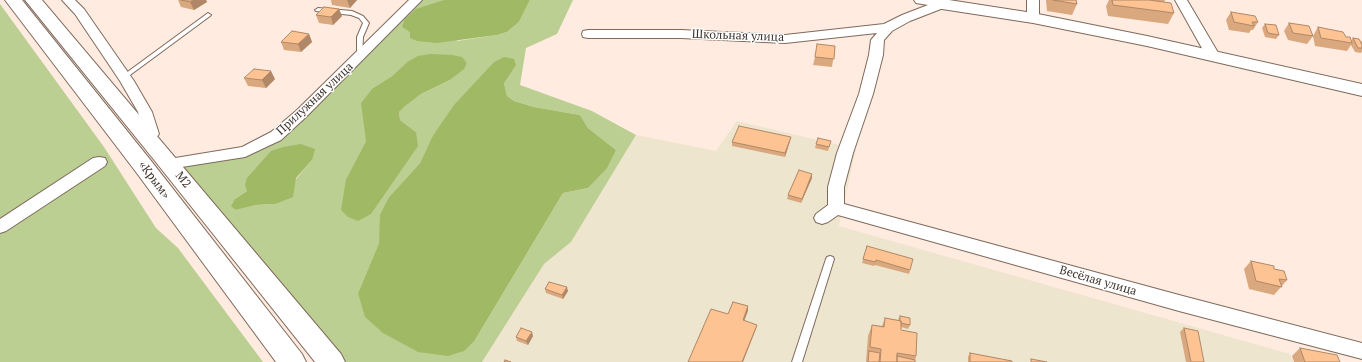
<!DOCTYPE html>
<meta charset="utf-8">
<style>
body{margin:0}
canvas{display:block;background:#ffebdf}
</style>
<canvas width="1362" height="362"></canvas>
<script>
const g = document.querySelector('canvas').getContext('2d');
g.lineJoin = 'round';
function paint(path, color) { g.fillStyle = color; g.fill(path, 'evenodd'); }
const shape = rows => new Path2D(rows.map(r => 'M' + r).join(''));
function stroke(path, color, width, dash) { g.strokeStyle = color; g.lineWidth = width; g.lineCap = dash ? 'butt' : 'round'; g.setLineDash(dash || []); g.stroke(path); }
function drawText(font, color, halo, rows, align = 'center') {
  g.font = font + ' "PT Serif",serif'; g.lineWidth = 3; g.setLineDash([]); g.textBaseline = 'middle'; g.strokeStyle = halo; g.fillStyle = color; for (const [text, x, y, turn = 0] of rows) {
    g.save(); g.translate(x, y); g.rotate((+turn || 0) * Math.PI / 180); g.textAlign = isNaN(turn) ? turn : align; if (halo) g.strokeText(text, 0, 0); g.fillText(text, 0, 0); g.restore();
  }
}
paint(shape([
 [737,121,856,149,839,226,1290,354,1293,362,482,362,544,264,571,242,636,135,716,151]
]), '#eee5cf');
paint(shape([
 [418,0,444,0,457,41,497,35,507,32,519,22,530,0,573,0,557,34,526,48,520,85,592,111,636,135,571,242,544,264,482,362,328,362,175,165,217,162,237,157,264,148,285,135],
 [453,55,462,58,467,63,450,80,421,94,405,105,399,112,400,120,416,132,346,179,366,141,373,88,392,76,407,62],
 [494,62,504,83,507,96,514,101,534,107,580,115,588,128,616,150,588,188,563,193,475,340,358,293,379,243,389,197,420,163,432,137],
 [312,160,275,204,256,205,236,210,235,199,247,191],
 [0,4,104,147,156,228,178,248,263,362,0,362]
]), '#bccf93');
paint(shape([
 [444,0,530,0,519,22,507,32,497,35,437,43,417,41,410,38,410,32,402,27,405,19,416,9],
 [430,54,453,55,462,57,467,63,464,69,450,80,421,94,405,106,399,112,400,120,416,132,418,146,371,214,358,221,348,217,341,210,346,179,366,141,361,103,373,88,392,76,407,62,418,56],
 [504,57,514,59,516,65,504,83,507,96,514,101,534,107,580,115,588,128,616,150,607,168,588,188,563,193,475,340,464,351,448,356,418,352,383,333,365,317,358,293,379,243,380,215,389,197,420,163,432,137,454,105,494,62],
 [301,144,315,149,312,160,296,178,293,197,275,204,256,205,236,210,231,206,235,199,247,191,245,185,247,178,271,151,283,147]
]), '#a0b965');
const lane = shape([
 [318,8,352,11,363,16,369,23,363,37,362,57,360,58,357,56,357,37,363,23,359,18,351,15,316,11,315,10,318,8],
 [208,13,211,15,210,16,126,78,122,78,121,77,122,76,208,13],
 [830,256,833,257,834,259,802,362,792,362,826,259,827,257,830,256]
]);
const street = shape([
 [62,0,75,0,84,9,134,81,152,112,159,134,153,142,148,143,143,142,140,138,143,134,138,112,120,81,75,14,62,0],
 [409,0,422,0,306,117,281,140,245,157,169,169,163,168,161,164,163,160,242,147,271,132,296,111,409,0],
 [914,0,940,0,946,1,948,4,946,7,910,21,892,31,884,40,883,55,873,94,853,153,844,187,844,204,1179,295,1362,343,1362,359,1179,311,838,215,828,222,822,224,816,222,814,218,816,214,828,205,828,187,837,153,859,94,869,55,871,40,877,33,785,43,681,38,588,38,583,37,582,34,583,31,588,30,681,30,785,35,884,24,902,15,928,5,916,3,914,0],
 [1027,0,1039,0,1039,18,1037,21,1029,21,1027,18,1027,0],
 [1175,0,1187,0,1220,56,1218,59,1208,59,1175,0],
 [99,157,105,158,107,162,105,166,6,231,0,233,0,219,93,158,99,157]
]);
const secondary = shape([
 [936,0,949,0,1033,13,1147,36,1362,84,1362,96,1147,46,1033,23,942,9,936,8,934,4,936,0]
]);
const highway = shape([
 [5,0,22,0,152,162,302,354,306,362,276,362,136,172,5,0],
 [25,0,42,0,341,354,345,362,315,362,155,161,25,0]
]);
stroke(lane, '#7f6a5c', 2);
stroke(street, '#7f6a5c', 2);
stroke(secondary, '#7f6a5c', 2);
stroke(highway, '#7f6a5c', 2);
paint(lane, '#fff');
paint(street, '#fff');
paint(secondary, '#fff');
paint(highway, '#fff');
paint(shape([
 [178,0,206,0,207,2,194,10,181,7],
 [331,0,357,0,350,8,332,5],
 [1046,0,1076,0,1077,4,1072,15,1047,11],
 [1109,0,1165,0,1164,2,1174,13,1168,24,1108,16,1106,6],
 [339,9,342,16,333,25,319,23,316,15],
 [1231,12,1258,22,1253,30,1251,30,1249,33,1229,30,1226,20],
 [1289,23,1313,36,1318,27,1346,37,1351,41,1353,38,1361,42,1362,40,1362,51,1361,53,1355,52,1351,45,1347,51,1315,46,1313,36,1307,44,1288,40,1284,31],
 [1265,24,1279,35,1276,39,1265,37,1262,28],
 [309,34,312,42,301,52,284,50,281,42],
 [835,46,832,67,813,65,815,57],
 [244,78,275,79,266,88,248,86],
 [790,141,785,157,732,146,732,142],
 [831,141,828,151,815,148,816,144],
 [812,178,801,203,787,199,788,195],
 [867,246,910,270,909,274,875,265,874,266,862,263],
 [1251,261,1274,269,1287,280,1274,295,1249,289,1244,269],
 [545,289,568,291,563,299,546,293],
 [900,316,910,325,908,329,901,327,901,330,916,356,915,362,866,362,868,336,872,325,882,326,885,318,898,320],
 [1184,328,1204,362,1186,362,1180,332],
 [533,336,528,345,517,341,516,337],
 [1300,348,1340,362,1294,362,1292,356],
 [970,353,1012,362,968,362,968,357]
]), '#daa87e');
paint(shape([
 [194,0,206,0,207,2,194,10,190,2],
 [347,0,357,0,350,8],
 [339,9,342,16,333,25,331,17],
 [309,34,312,42,301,52,298,44],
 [271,71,275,79,266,88,262,80],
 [791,137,790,141,785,157,785,153],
 [812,174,812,178,801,203,802,199],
 [567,287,568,291,563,299,562,295],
 [748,306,748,311,743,324,743,320],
 [757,325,756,329,743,362,742,362],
 [532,332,533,336,528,345,526,341]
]), '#b18867');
const building = shape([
 [181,0,194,0,190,2,181,0],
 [1053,0,1076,0,1077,4,1053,0],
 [1112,0,1149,0,1171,3,1174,13,1113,5,1112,0],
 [324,7,339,9,331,17,316,15,324,7],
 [1231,12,1255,16,1258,22,1252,22,1254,26,1234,22,1231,12],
 [1289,23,1309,26,1313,36,1293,33,1289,23],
 [1265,24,1276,25,1279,35,1268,33,1265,24],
 [1318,27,1343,32,1346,37,1350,37,1352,43,1321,38,1318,27],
 [292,31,309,34,298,44,281,42,292,31],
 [1353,38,1359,39,1362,45,1362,48,1358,48,1353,38],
 [817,44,835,46,834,59,815,57,817,44],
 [254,69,271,71,262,80,244,78,254,69],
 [739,126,791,137,785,153,732,142,739,126],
 [818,138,831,141,829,147,816,144,818,138],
 [799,170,812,174,802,199,788,195,799,170],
 [867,246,913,259,910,270,876,260,875,262,863,259,867,246],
 [1251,261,1274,266,1274,269,1284,271,1287,280,1279,279,1282,287,1256,281,1251,261],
 [549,282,567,287,562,295,545,289,549,282],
 [733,302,748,306,743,320,757,325,742,362,688,362,711,309,728,314,733,302],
 [900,316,910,318,910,325,901,323,901,321,900,321,900,316],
 [885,318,901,321,901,330,917,333,916,356,897,353,897,362,880,362,881,349,870,347,872,325,884,327,885,318],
 [521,328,532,332,526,341,516,337,521,328],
 [1184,328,1198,331,1204,362,1191,362,1184,328],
 [1300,348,1337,355,1340,362,1305,362,1300,348],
 [869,351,880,353,879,362,868,362,869,351],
 [970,353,1012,361,1012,362,970,362,970,353],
 [897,356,915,360,915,362,897,362,897,356],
 [1031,359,1047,362,1031,362,1031,359],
 [505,360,511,362,504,362,505,360]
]);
paint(building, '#fdc393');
stroke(building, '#b18867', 1);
drawText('12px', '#3e342e', '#fff', [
 ["Школьная улица",738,36,2],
 ["Прилужная улица",315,99,-43],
 ["«Крым»",154,180,53],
 ["М2",183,180,51],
 ["Весёлая улица",1098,281,16]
]);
</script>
